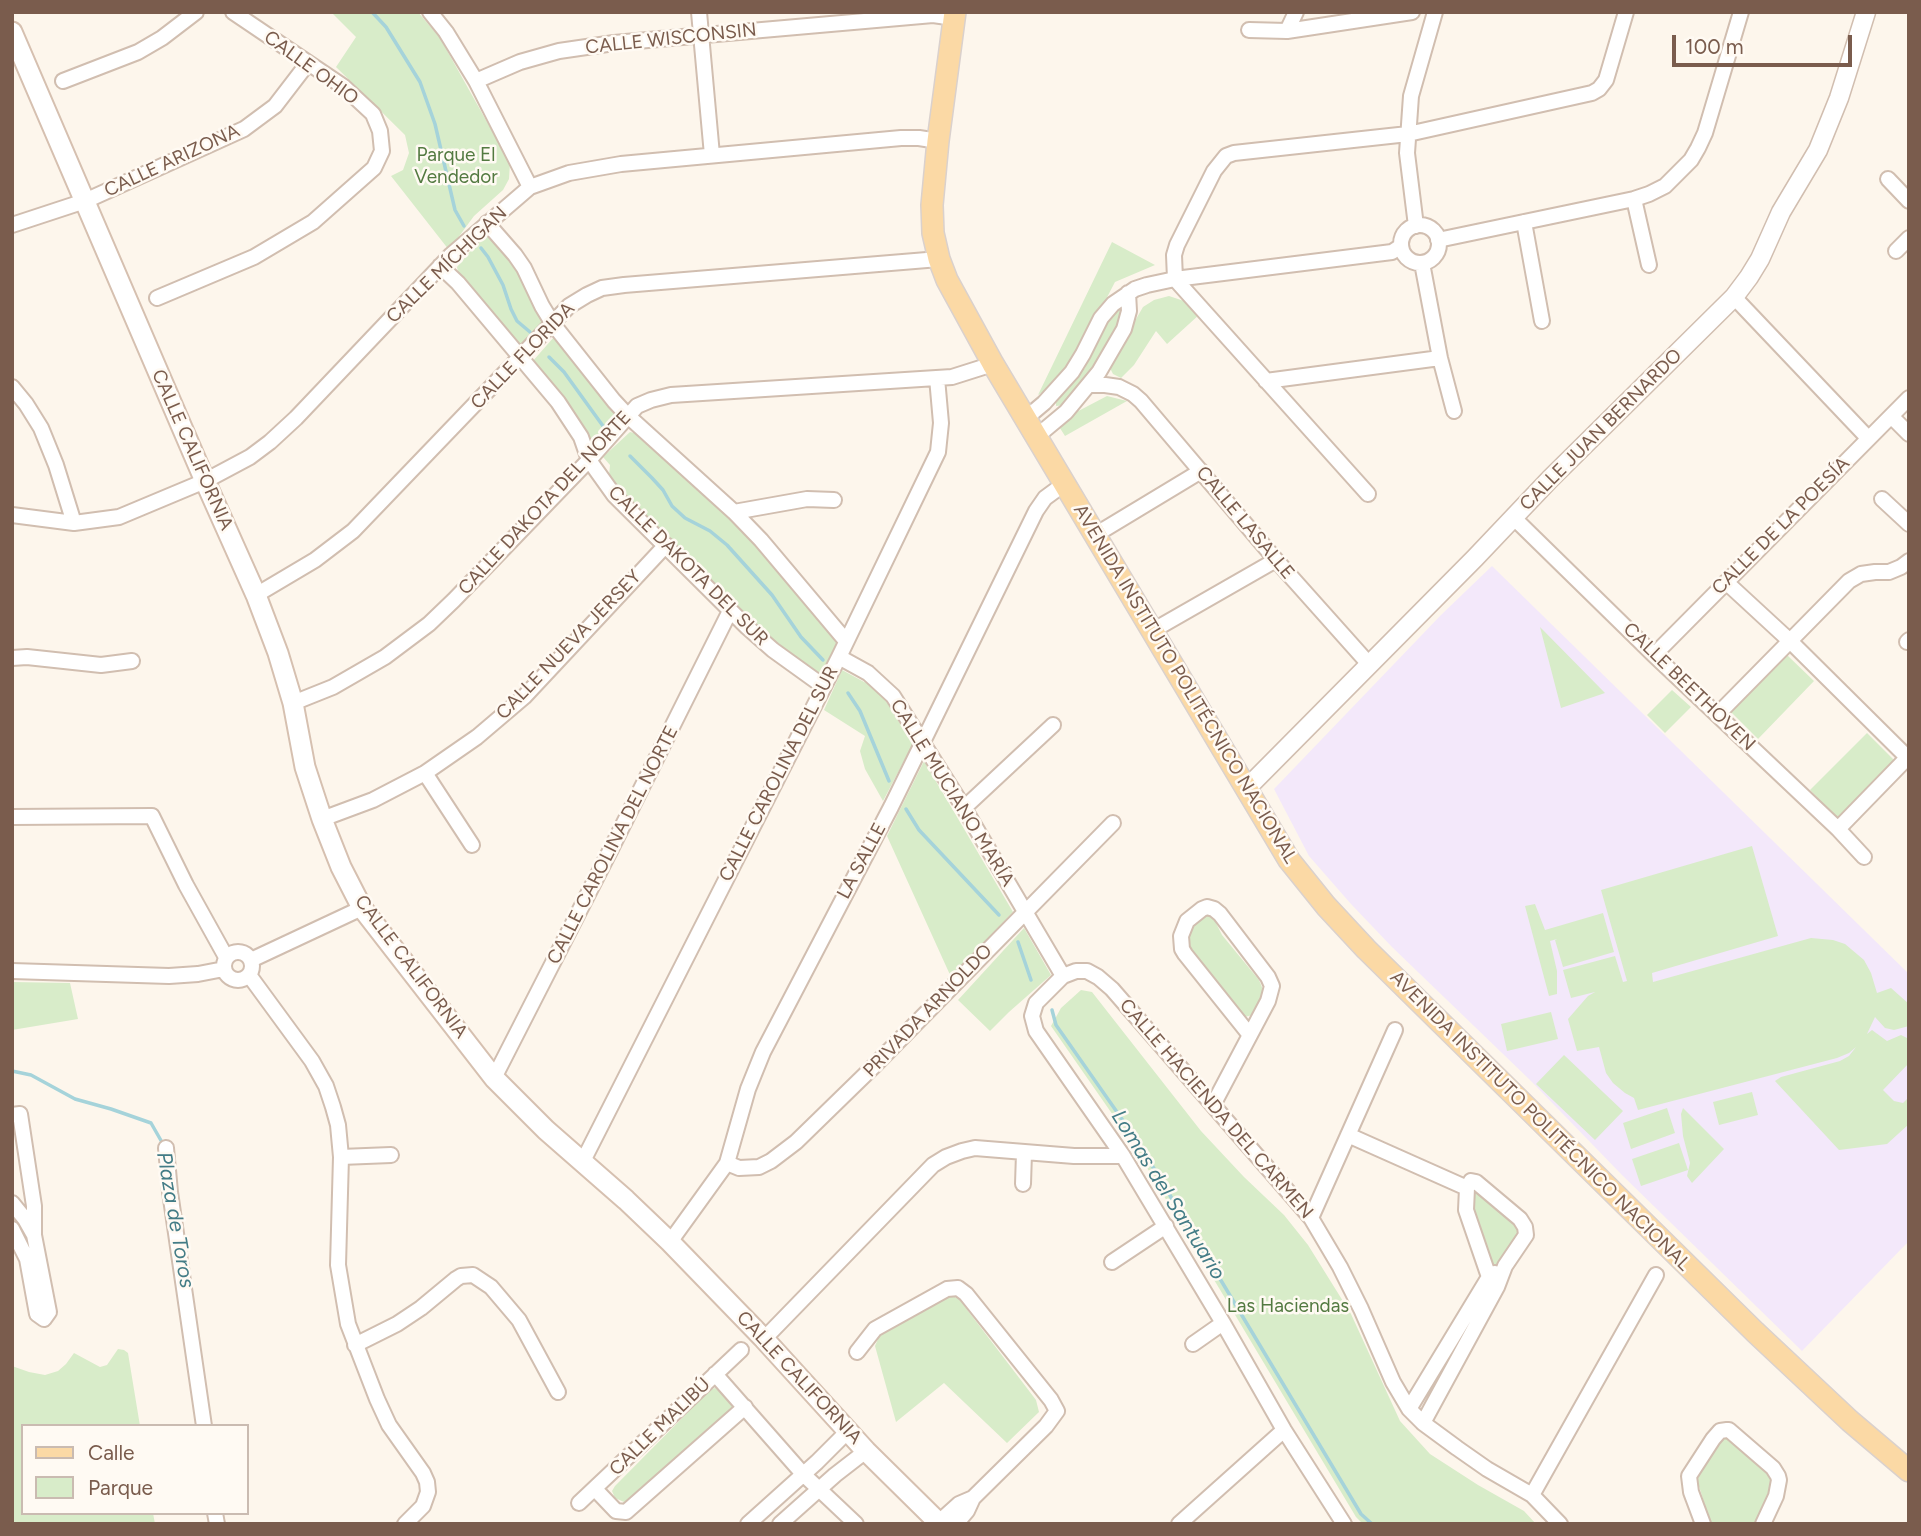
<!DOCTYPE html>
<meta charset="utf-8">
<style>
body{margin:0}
#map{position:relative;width:1921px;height:1536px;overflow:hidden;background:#fdf6ec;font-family:Figtree,sans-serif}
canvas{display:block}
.frame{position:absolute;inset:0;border:14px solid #7a5c4d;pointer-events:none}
.legend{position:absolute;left:21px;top:1424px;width:228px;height:91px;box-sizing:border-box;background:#fffaf3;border:2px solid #cabbb1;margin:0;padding:9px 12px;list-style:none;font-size:21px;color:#7a5c4d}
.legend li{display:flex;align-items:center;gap:14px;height:35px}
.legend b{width:35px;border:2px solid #cabbb1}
.scale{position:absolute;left:1672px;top:35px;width:180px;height:32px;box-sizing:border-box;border:4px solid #7a5c4d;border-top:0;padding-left:9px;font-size:21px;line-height:24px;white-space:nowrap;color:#7a5c4d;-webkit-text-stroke:5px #fffaf3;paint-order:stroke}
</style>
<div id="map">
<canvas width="1921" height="1536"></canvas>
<div class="frame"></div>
<ul class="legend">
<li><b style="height:9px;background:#fbd9a5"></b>Calle</li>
<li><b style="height:19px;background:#d8ecc9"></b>Parque</li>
</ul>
<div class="scale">100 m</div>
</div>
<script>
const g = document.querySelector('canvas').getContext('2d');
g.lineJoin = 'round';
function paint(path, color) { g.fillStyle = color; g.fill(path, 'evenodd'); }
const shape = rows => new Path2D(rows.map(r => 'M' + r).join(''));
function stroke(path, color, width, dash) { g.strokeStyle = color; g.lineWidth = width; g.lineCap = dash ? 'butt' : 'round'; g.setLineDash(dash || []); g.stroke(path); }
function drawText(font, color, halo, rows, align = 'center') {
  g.font = font + ' Figtree,sans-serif'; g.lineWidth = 5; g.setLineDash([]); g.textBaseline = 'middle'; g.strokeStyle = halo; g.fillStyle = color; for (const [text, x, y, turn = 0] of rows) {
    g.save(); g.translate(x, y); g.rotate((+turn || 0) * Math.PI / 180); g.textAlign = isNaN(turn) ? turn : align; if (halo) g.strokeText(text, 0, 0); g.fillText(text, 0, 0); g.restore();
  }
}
paint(shape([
 [1492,566,1909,974,1909,1241,1802,1351,1622,1175,1529,1079,1392,947,1351,904,1309,856,1274,789,1441,615]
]), '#f3e8fa');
paint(shape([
 [331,12,418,12,440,38,510,163,509,179,503,190,474,216,449,250,391,176,403,170,409,153,405,135,336,67,356,37],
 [487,231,508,251,534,294,544,323,520,347,460,281,457,267],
 [1112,242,1155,265,1115,282,1065,378,1038,395],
 [1169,296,1184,301,1200,314,1167,344,1156,331,1134,365,1121,378,1113,374,1109,366,1143,307,1154,300],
 [1116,305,1121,308,1121,320,1107,350,1066,405,1056,406,1056,399,1085,368,1097,337],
 [554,337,558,343,565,344,620,417,592,443,558,394,532,362],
 [1107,396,1127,401,1065,436,1058,425,1065,418],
 [630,432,645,436,780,565,838,641,833,653,818,676,784,657,620,495,609,476,610,465,603,457],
 [1540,627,1605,693,1561,708],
 [1787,655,1814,681,1758,739,1730,711],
 [842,670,879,690,913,744,883,801,865,769,860,751,865,736,824,710],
 [1672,690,1691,707,1665,733,1647,715],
 [1867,733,1894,760,1837,818,1810,790],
 [924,761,1013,912,951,977,887,836],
 [1752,846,1778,936,1652,973,1653,982,1811,938,1833,940,1845,944,1864,960,1871,973,1877,993,1891,988,1909,1004,1909,1026,1894,1030,1885,1028,1875,1017,1867,1034,1872,1030,1887,1041,1901,1035,1909,1039,1909,1063,1883,1090,1894,1101,1903,1103,1909,1097,1909,1124,1887,1144,1839,1150,1775,1081,1781,1077,1840,1061,1849,1056,1856,1047,1849,1053,1837,1058,1638,1110,1634,1098,1625,1093,1613,1083,1606,1073,1599,1047,1577,1051,1568,1019,1588,996,1595,992,1571,998,1563,970,1615,956,1623,982,1627,981,1601,890],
 [1535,904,1545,930,1603,913,1614,952,1563,967,1555,940,1557,939,1550,941,1557,971,1557,994,1549,996,1525,906],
 [1204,913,1213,917,1222,935,1259,980,1264,992,1253,1015,1240,1018,1186,951,1188,928],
 [1024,928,1051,975,1009,1012,990,1031,958,1000],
 [12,982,70,983,78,1019,12,1030],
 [1081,990,1092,992,1201,1131,1244,1177,1284,1215,1308,1245,1351,1314,1400,1421,1430,1454,1478,1485,1524,1511,1536,1524,1363,1524,1356,1517,1131,1141,1051,1026,1061,1008],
 [1551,1012,1558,1039,1507,1051,1501,1024],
 [1564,1055,1623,1111,1595,1140,1536,1084],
 [1752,1092,1758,1115,1719,1125,1713,1102],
 [1667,1108,1675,1133,1631,1149,1623,1123],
 [1683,1108,1724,1149,1692,1183,1687,1176,1690,1163,1683,1136,1681,1114],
 [1679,1143,1688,1170,1641,1186,1632,1159],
 [1471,1187,1516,1226,1519,1237,1497,1278,1467,1207],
 [948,1294,959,1299,1036,1400,1039,1412,1007,1443,944,1383,896,1422,875,1346,881,1332],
 [118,1349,124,1350,128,1353,140,1426,23,1426,23,1513,153,1513,155,1524,12,1524,12,1366,29,1372,45,1375,58,1371,66,1364,74,1353,100,1367,107,1365],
 [715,1388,720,1389,734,1406,732,1412,631,1500,624,1502,615,1498,612,1491,615,1486,710,1390],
 [1730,1438,1769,1474,1775,1490,1758,1524,1711,1524,1697,1480,1719,1440]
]), '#d8ecc9');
stroke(shape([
 [372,12,386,27,420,82,435,124,455,210,464,226],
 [481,248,488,257,503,285,511,309,517,321,530,332],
 [549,357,564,372,603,426],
 [630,456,652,478,663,490,672,506,685,518,710,531,727,545,772,595,801,637,823,660],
 [848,693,860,711,889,781],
 [906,809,919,830,999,915],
 [1018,942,1031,980],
 [1052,1010,1056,1025,1138,1142,1361,1514,1372,1524],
 [12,1071,31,1075,75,1099,111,1109,151,1123,163,1144]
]), '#a5d3da', 3.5);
const minor = shape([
 [430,12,446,32,476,81,530,187],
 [699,12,712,155],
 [1249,30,1287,31,1412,12],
 [1287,31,1296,12],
 [63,81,138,52,162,38,196,12],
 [476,81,520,62,559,51,614,43,933,15,954,18],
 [1888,179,1909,201],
 [1634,199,1649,265],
 [1524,222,1542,321],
 [487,223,515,255,524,268,542,306,553,324,614,401,628,416,734,512,761,540,846,641],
 [12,225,85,201,244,129,275,106,308,63],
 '1401 244a19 19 0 1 1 38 0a19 19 0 1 1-38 0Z',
 [1416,226,1407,153,1411,96,1435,12],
 [1438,240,1634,199,1649,194,1665,186,1691,160,1698,148,1705,133,1741,12],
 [1896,251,1909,238],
 [1422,263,1440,358,1454,411],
 [440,266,458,283,558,402,581,437,589,460,614,495,747,627,773,650,823,686],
 [1175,279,1174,255,1177,245,1214,171,1226,156,1234,153,1408,134,1592,93,1599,89,1606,80,1626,12],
 [1175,279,1368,494],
 [1734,297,1868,438],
 [157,298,254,257,313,222,374,168,382,151,380,131,373,114,344,87,233,12],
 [1266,381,1440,358],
 [1090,385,1105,385,1119,387,1133,394,1141,401,1276,560,1368,663],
 [12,387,26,404,41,428,56,465,74,523],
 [1891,416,1909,434],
 [1025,419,1044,403,1072,372,1083,354,1101,318,1113,304,1135,289,1147,285,1175,279,1392,252,1401,246],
 [1036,437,1066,412,1099,372,1124,329,1129,311,1128,293],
 [1882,499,1909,524],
 [734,512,807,499,834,500],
 [12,515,74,523,119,517,205,481,250,457,270,442,296,418,451,255,530,187,569,173,621,164,901,138,919,138,938,141],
 [1514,518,1654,655,1838,829,1864,857],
 [1095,535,1201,471],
 [1726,582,1790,641,1907,757],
 [256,595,315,560,353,531,569,306,587,295,602,288,624,285,939,259],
 [1152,631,1276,560],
 [1907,642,1909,640],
 [1654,655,1909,398],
 [839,657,868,673,893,696,964,808,1063,976],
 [12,658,27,657,101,665,132,661],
 [293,703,333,687,385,657,429,624,454,600,589,460,637,406,651,400,671,395,952,377,993,364],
 [1718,714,1849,581,1861,574,1875,572,1889,572,1901,567,1909,561],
 [425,773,472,845],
 [964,808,1053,725],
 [12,817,152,816,186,885,226,957],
 [322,819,373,800,425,773,477,737,524,697,666,545],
 [1838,829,1909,756],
 '224 966a14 14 0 1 1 28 0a14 14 0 1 1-28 0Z',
 [251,960,362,908],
 [12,971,169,976,198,974,224,969],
 [249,975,312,1061,326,1086,333,1107,338,1125,341,1157,338,1265,348,1324,377,1399,389,1425,423,1473,427,1482,428,1492,423,1506,405,1524],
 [494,1078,611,849,730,611],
 [1213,1105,1268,1001,1272,986,1268,977,1220,914,1214,909,1207,907,1202,909,1187,921,1181,936,1182,949,1185,954,1249,1034],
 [12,1115,20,1114,34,1206,34,1234],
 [1348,1135,1467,1188],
 [166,1148,170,1192,204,1426],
 [341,1157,391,1155],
 [583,1161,839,657,938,452,941,423,937,378],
 [727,1163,739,1168,759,1167,771,1161,796,1142,874,1066,1113,823],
 [1023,1184,1024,1153],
 [12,1203,25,1219,34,1235,49,1312,44,1319,37,1314,27,1259,12,1229],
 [1311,1218,1395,1030],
 [670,1242,727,1163,748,1089,763,1052,891,807,1036,511,1045,498,1064,484],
 [1112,1262,1166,1226],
 [764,1339,933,1165,946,1157,962,1151,975,1148,1074,1156,1123,1156],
 [1193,1344,1223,1323],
 [355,1345,397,1324,421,1308,456,1279,461,1276,473,1275,491,1287,519,1320,558,1392],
 [857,1352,875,1329,947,1289,958,1288,966,1294,1051,1400,1057,1411,1046,1426,973,1498,959,1504,939,1522],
 [715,1374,803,1474,856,1524],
 [1409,1409,1489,1277,1495,1273],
 [1423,1423,1497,1287,1505,1266,1526,1235,1525,1227,1520,1219,1476,1182,1471,1181,1467,1188,1466,1210,1489,1277,1497,1287],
 [595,1489,616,1511,626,1512,745,1407],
 [1532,1495,1656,1275],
 [579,1503,741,1350],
 [215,1513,217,1524],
 [748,1524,817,1462,848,1431],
 [780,1524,835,1475,866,1451],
 [956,1524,967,1511,973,1498],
 [1179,1524,1284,1430],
 [1344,1524,1284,1430,1223,1323,1123,1156,1036,1031,1032,1016,1036,1003,1063,976,1076,971,1087,971,1098,977,1112,989,1311,1218,1340,1267,1361,1309,1393,1382,1409,1409,1423,1423,1457,1448,1487,1469,1532,1495,1560,1524],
 [1703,1524,1691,1492,1689,1476,1713,1439,1720,1431,1727,1430,1729,1430,1773,1468,1778,1476,1779,1480,1776,1496,1763,1524]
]);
const tertiary = shape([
 [1247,788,1475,558,1550,479,1734,297,1749,277,1760,259,1781,212,1818,150,1839,98,1866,12]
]);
const secondary = shape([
 [12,32,205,481,256,595,278,653,293,703,305,767,322,819,341,867,362,908,494,1078,546,1130,626,1200,670,1242,764,1339,866,1451,940,1524]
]);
const primary = shape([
 [955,12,938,141,932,205,933,233,939,259,947,280,993,364,1289,860,1326,906,1366,949,1755,1332,1850,1421,1909,1471]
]);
stroke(minor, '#d1beb0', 18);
stroke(tertiary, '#d1beb0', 21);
stroke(secondary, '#d6c0b0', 23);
stroke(primary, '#dad1cd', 24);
stroke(minor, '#fff', 14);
stroke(tertiary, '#fff', 18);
stroke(secondary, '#fff', 19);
stroke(primary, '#fbd9a5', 21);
drawText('19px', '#7a5c4d', '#fffaf3', [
 ["CALLE WISCONSIN",671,39,-6],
 ["CALLE OHIO",311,68,36],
 ["CALLE ARIZONA",172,161,-25],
 ["CALLE MÍCHIGAN",447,265,-44],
 ["CALLE FLORIDA",523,356,-46],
 ["CALLE JUAN BERNARDO",1601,430,-45],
 ["CALLE CALIFORNIA",192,450,66],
 ["CALLE DAKOTA DEL NORTE",545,503,-47],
 ["CALLE LASALLE",1245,523,50],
 ["CALLE DE LA POESÍA",1781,526,-45],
 ["CALLE DAKOTA DEL SUR",688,566,45],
 ["CALLE NUEVA JERSEY",569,645,-46],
 ["AVENIDA INSTITUTO POLITÉCNICO NACIONAL",1185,684,59],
 ["CALLE BEETHOVEN",1689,687,44],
 ["CALLE CAROLINA DEL SUR",779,774,-63],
 ["CALLE MUCIANO MARÍA",952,793,58],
 ["CALLE CAROLINA DEL NORTE",613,845,-63],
 ["LA SALLE",862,861,-62],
 ["CALLE CALIFORNIA",411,967,53],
 ["PRIVADA ARNOLDO",928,1011,-46],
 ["CALLE HACIENDA DEL CARMEN",1216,1109,49],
 ["AVENIDA INSTITUTO POLITÉCNICO NACIONAL",1540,1121,45],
 ["CALLE CALIFORNIA",799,1378,47],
 ["CALLE MALIBÚ",660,1427,-44]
]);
drawText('19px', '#537a41', '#fffaf3', [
 ["Parque El",456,155],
 ["Vendedor",456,177],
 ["Las Haciendas",1288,1306]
]);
drawText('italic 21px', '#437c86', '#fffaf3', [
 ["Lomas del Santuario",1168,1195,58],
 ["Plaza de Toros",175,1220,80]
]);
</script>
